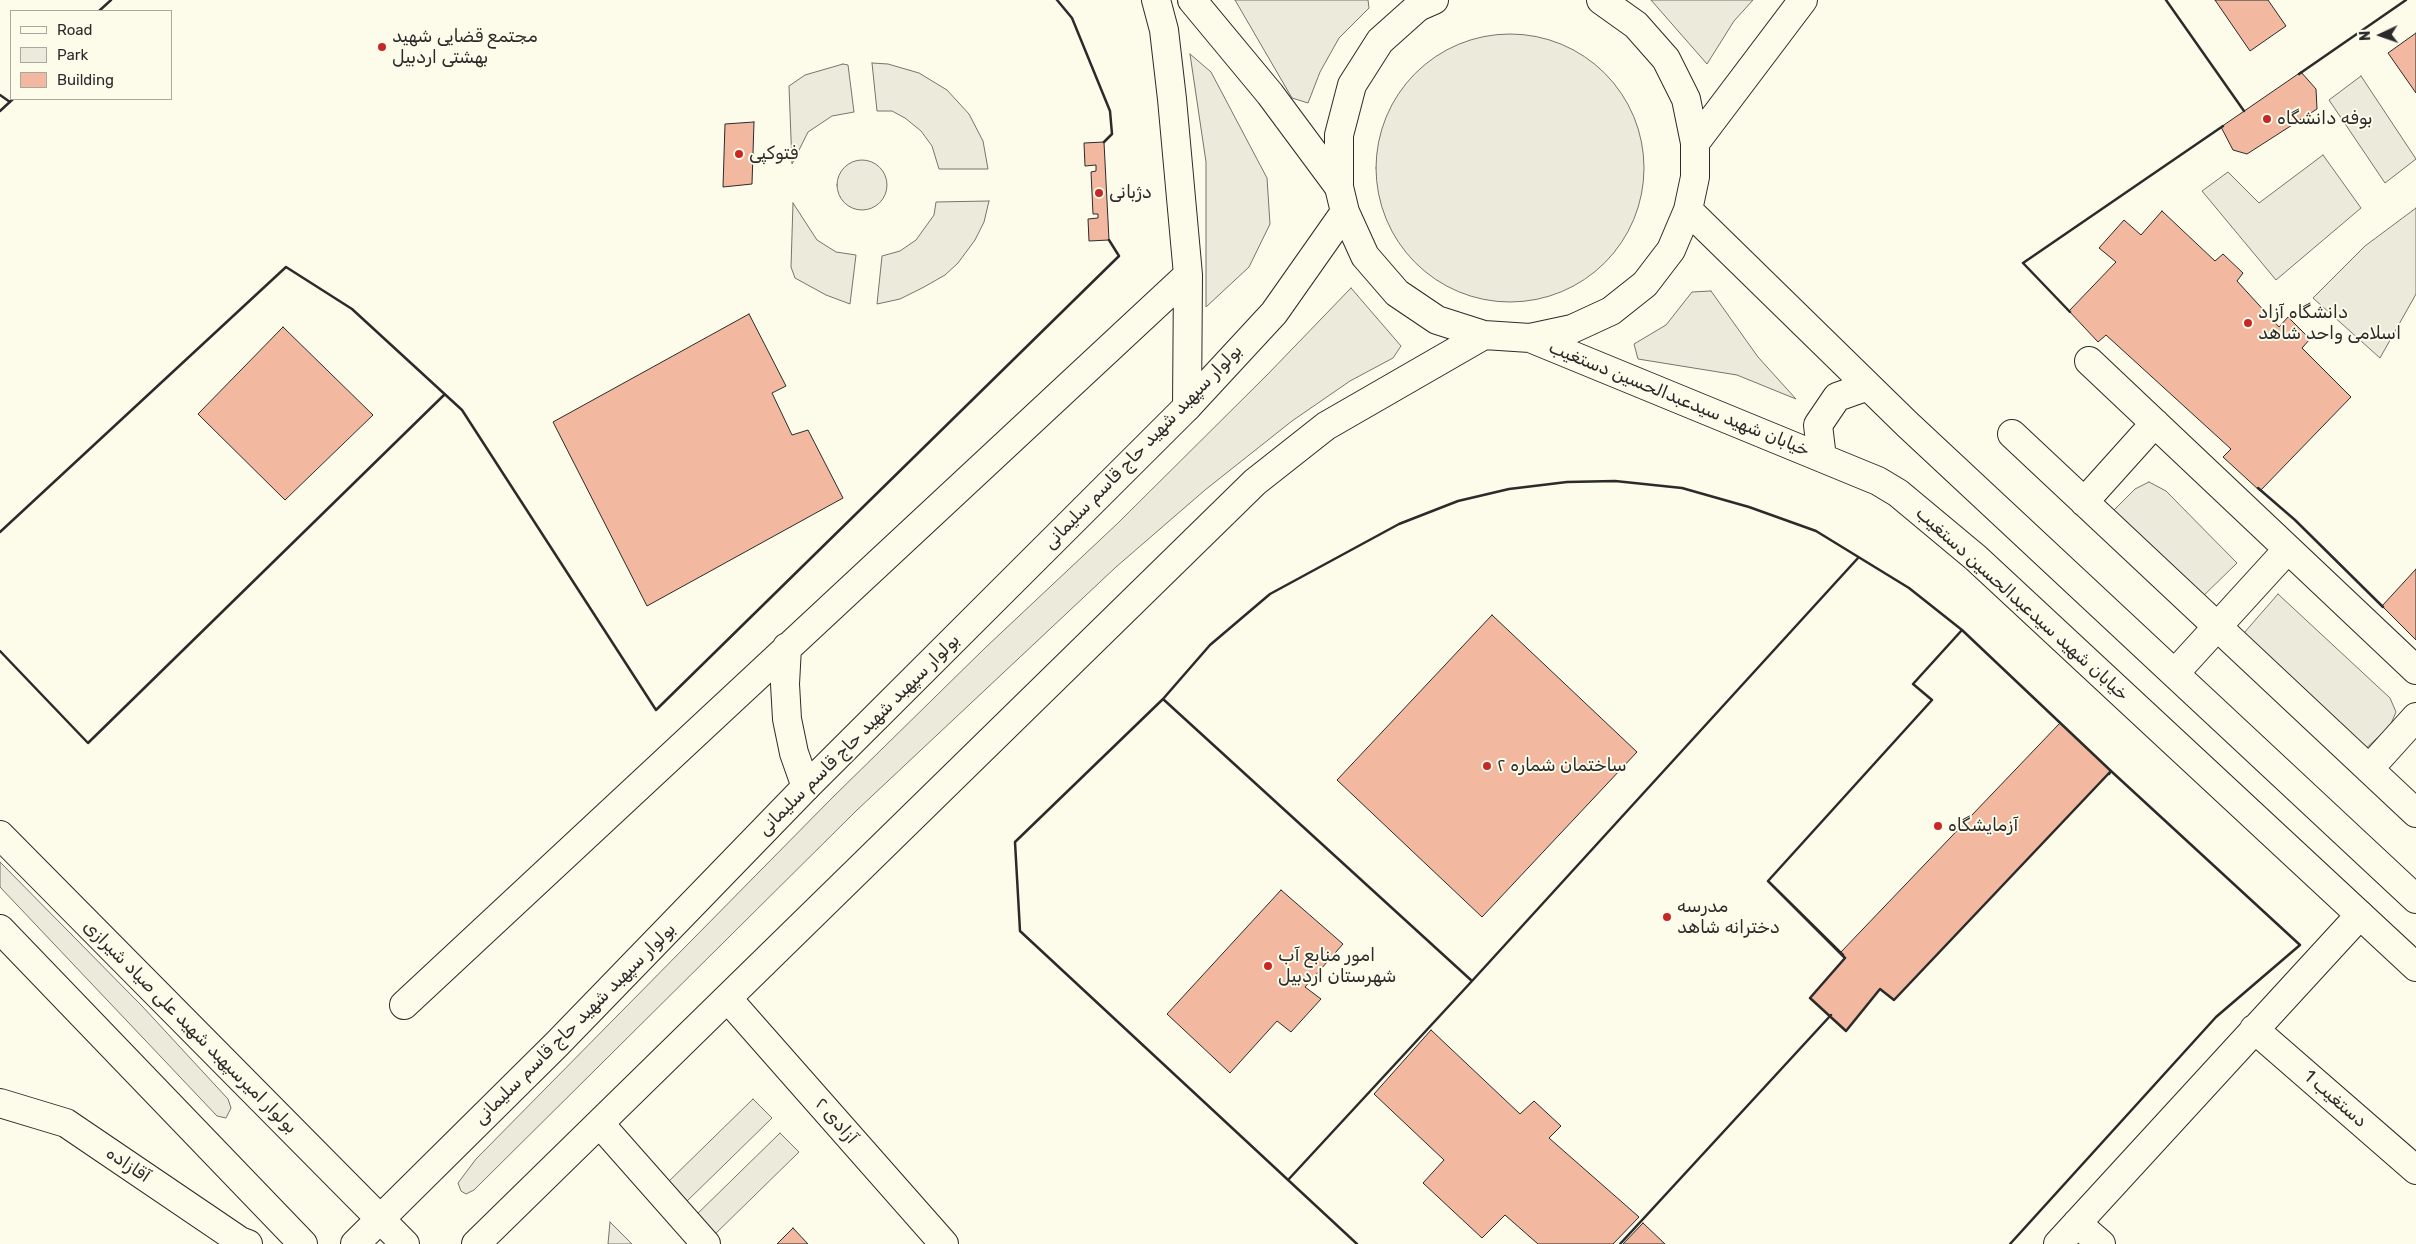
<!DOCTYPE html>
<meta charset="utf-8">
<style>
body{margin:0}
#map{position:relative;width:2416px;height:1244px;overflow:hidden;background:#fdfbea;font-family:Rubik,sans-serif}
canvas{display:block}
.legend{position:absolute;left:10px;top:10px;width:162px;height:90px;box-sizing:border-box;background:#fdfbea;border:1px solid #a9a89e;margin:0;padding:6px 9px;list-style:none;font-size:15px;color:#2b2b2b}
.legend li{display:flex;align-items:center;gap:10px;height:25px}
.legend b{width:25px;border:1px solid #a9a89e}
.north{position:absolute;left:2356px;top:10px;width:50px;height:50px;-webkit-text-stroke:4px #fdfbea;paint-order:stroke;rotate:267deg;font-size:14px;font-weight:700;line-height:20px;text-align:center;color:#2b2b2b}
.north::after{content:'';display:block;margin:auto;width:18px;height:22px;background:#2b2b2b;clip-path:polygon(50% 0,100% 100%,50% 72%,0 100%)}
</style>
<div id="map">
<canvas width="2416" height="1244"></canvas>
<ul class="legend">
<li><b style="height:6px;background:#fdfbea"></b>Road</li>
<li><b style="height:14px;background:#ecebdb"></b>Park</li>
<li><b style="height:14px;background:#f2b8a0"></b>Building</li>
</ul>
<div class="north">N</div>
</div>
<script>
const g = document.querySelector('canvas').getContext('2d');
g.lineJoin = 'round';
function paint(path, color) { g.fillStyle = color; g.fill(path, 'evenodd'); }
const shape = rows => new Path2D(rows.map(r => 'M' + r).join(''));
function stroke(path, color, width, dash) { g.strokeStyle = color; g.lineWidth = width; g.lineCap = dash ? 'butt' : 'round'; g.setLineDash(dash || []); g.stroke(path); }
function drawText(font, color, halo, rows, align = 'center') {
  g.font = font + ' Rubik,"Noto Naskh Arabic",sans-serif'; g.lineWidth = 4; g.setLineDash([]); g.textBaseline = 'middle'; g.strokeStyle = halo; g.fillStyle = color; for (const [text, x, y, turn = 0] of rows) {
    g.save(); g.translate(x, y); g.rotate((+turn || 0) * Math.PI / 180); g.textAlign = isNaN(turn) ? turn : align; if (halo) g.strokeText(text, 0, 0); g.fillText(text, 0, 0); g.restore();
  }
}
const green = shape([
 [1235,0,1368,0,1369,8,1339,38,1320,72,1308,103,1292,98,1235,0],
 [1651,0,1753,0,1734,21,1707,64,1651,0],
 '1376 168a134 134 0 1 1 268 0a134 134 0 1 1-268 0Z',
 [1190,54,1211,72,1267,178,1270,224,1249,267,1206,307,1206,162,1190,54],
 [872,63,888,64,919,73,947,90,969,114,983,141,988,169,939,169,932,146,921,131,905,118,892,111,877,111,872,63],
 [843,64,848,65,854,112,832,116,808,132,792,164,789,86,805,75,843,64],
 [2361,76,2416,159,2385,183,2329,100,2361,76],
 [2323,155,2361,208,2276,280,2202,191,2228,172,2259,203,2323,155],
 '837 185a25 25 0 1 1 50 0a25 25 0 1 1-50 0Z',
 [989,201,984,222,975,240,958,263,945,275,924,287,900,299,877,304,882,256,900,251,916,240,934,215,936,202,989,201],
 [793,203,817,240,836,252,856,255,850,304,826,295,795,278,791,267,793,203],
 [2416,208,2416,294,2380,358,2313,298,2365,246,2416,208],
 [1351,288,1401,346,1393,358,1350,381,1292,421,1205,490,1116,567,856,811,474,1190,466,1194,461,1191,458,1183,476,1159,833,797,985,648,1118,523,1267,375,1351,288],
 [1711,291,1758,357,1796,399,1737,375,1638,359,1634,344,1666,325,1692,292,1711,291],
 [2149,482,2166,491,2237,563,2196,603,2106,518,2135,489,2149,482],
 [2278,594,2390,698,2396,712,2390,726,2360,754,2237,641,2278,594],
 [0,862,142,1006,228,1099,231,1108,226,1118,217,1116,0,887,0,862],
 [753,1099,772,1118,682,1206,664,1186,753,1099],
 [780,1133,799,1152,709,1240,691,1220,780,1133],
 [610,1222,632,1244,608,1244,610,1222]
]);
paint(green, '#ecebdb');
stroke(green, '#74746e', 1);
const building = shape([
 [2215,0,2268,0,2286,26,2250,51,2215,0],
 [2416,33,2416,93,2388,53,2416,33],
 [2301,72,2316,89,2317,109,2247,154,2233,150,2221,127,2301,72],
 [754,122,752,184,723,187,725,124,754,122],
 [1104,142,1109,240,1089,241,1088,219,1098,218,1098,214,1093,214,1091,172,1096,171,1096,165,1085,166,1084,143,1104,142],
 [2162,211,2215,261,2223,254,2243,273,2237,281,2279,327,2288,317,2310,339,2302,348,2351,397,2260,491,2223,457,2231,449,2106,335,2098,342,2069,311,2116,262,2099,248,2124,220,2141,235,2162,211],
 [749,314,786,386,772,393,792,435,808,430,843,498,647,606,553,422,749,314],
 [283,327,373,415,285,500,198,414,283,327],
 [2416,569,2416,640,2382,606,2416,569],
 [1492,615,1637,752,1482,917,1337,780,1492,615],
 [2060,723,2111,771,1894,1000,1880,989,1846,1031,1810,998,1845,958,1840,953,2060,723],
 [1281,890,1343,944,1305,987,1321,999,1291,1032,1277,1021,1230,1073,1167,1014,1281,890],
 [1431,1030,1520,1114,1534,1101,1561,1126,1549,1138,1639,1217,1613,1244,1538,1244,1505,1215,1482,1238,1423,1183,1444,1160,1374,1094,1431,1030],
 [1643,1223,1665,1244,1623,1244,1643,1223],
 [793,1228,808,1244,777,1244,793,1228]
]);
paint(building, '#f2b8a0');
stroke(building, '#2b2b2b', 1);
const minor = shape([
 [1156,0,1164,30,1172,99,1188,275,1187,407],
 [1192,0,1270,94,1339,187],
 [2089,361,2416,670],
 [2012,434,2416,813],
 [2084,502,2155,423],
 [787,647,785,684,787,719,794,753,806,787],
 [2175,673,2288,549],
 [2369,769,2416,717],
 [728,999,944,1244],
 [404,1005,1188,275],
 [2254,1029,2416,1170],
 [0,1103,66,1123,240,1241,248,1244],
 [600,1124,706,1244],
 [2077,1223,2101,1244],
 [2058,1244,2360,915]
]);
const major = shape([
 [1434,0,1418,7,1380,41,1352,85,1339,135,1339,187,1345,212,1365,256,1397,293,1437,320,1484,335,1530,338,1572,329,1611,311,1645,284,1671,250,1688,210,1695,177,1695,143,1686,99,1666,59,1636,25,1601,0],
 [1695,143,1803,0],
 [1688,210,1907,424,2416,899],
 [1530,338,1878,481,1898,493,1976,558,2416,967],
 [1822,458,1818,425,1837,397,1868,386],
 [0,835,405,1244],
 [0,929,303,1244],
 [355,1244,557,1044,806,787,1187,407,1274,313,1345,212],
 [476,1244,1255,482,1326,426,1484,335]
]);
stroke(minor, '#2b2b2b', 30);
stroke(major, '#2b2b2b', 30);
stroke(minor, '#fdfbea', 28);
stroke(major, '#fdfbea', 28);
stroke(shape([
 [1057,0,1072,18,1110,111,1112,134,1104,142],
 [2166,0,2244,111],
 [99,11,111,0],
 [2299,74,2406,0],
 [0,95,10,102],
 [0,111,13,99],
 [2070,312,2023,263,2223,126],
 [2258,488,2295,520,2383,607],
 [0,532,286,267,352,309,462,410,656,710,1119,256,1109,240],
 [1962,630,2111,771,1894,1000,1880,989,1846,1031,1810,998,1845,958,1768,881,1932,700,1913,684,1962,630],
 [0,651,88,743,444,395],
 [1163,699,1472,981],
 [1288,1180,1472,981,1858,558],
 [1357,1244,1020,931,1015,842,1163,699,1210,645,1270,594,1399,524,1458,501,1509,489,1567,482,1615,481,1682,488,1749,507,1816,531,1909,588,1962,630,1913,684,1932,700,1768,881,1843,955],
 [1620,1244,1831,1015],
 [2010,1244,2216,1017,2300,945,2111,771,2109,774]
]), '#2b2b2b', 2.5);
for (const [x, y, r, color] of [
 [382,47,5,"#c62828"],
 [2267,119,5,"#c62828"],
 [739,154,5,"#c62828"],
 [1099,193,5,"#c62828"],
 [2248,323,5,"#c62828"],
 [1487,766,5,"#c62828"],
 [1938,826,5,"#c62828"],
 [1667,917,5,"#c62828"],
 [1268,966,5,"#c62828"]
]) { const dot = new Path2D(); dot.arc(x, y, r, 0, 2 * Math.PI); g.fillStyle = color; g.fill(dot); stroke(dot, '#fdfbea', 2); }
drawText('18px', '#2b2b2b', '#fdfbea', [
 ["مجتمع قضایی شهید",392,37],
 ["بهشتی اردبیل",392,58],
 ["بوفه دانشگاه",2277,119],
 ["فتوکپی",749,154],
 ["دژبانی",1109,193],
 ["دانشگاه آزاد",2258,313],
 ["اسلامی واحد شاهد",2258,334],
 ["ساختمان شماره ۲",1497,766],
 ["آزمایشگاه",1948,826],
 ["مدرسه",1677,907],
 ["دخترانه شاهد",1677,928],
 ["امور منابع آب",1278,956],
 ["شهرستان اردبیل",1278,977]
], 'left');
drawText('18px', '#2b2b2b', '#fdfbea', [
 ["خیابان شهید سیدعبدالحسین دستغیب",1679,399,22],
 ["بولوار سپهبد شهید حاج قاسم سلیمانی",1143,447,-46],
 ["خیابان شهید سیدعبدالحسین دستغیب",2022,604,42],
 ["بولوار سپهبد شهید حاج قاسم سلیمانی",859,735,-45],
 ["بولوار سپهبد شهید حاج قاسم سلیمانی",575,1024,-45],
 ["بولوار امیرسپهبد شهید علی صیاد شیرازی",190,1027,45],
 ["دستغیب 1",2335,1099,41],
 ["آزادی ۲",836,1121,49],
 ["آقازاده",128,1165,34]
]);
</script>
